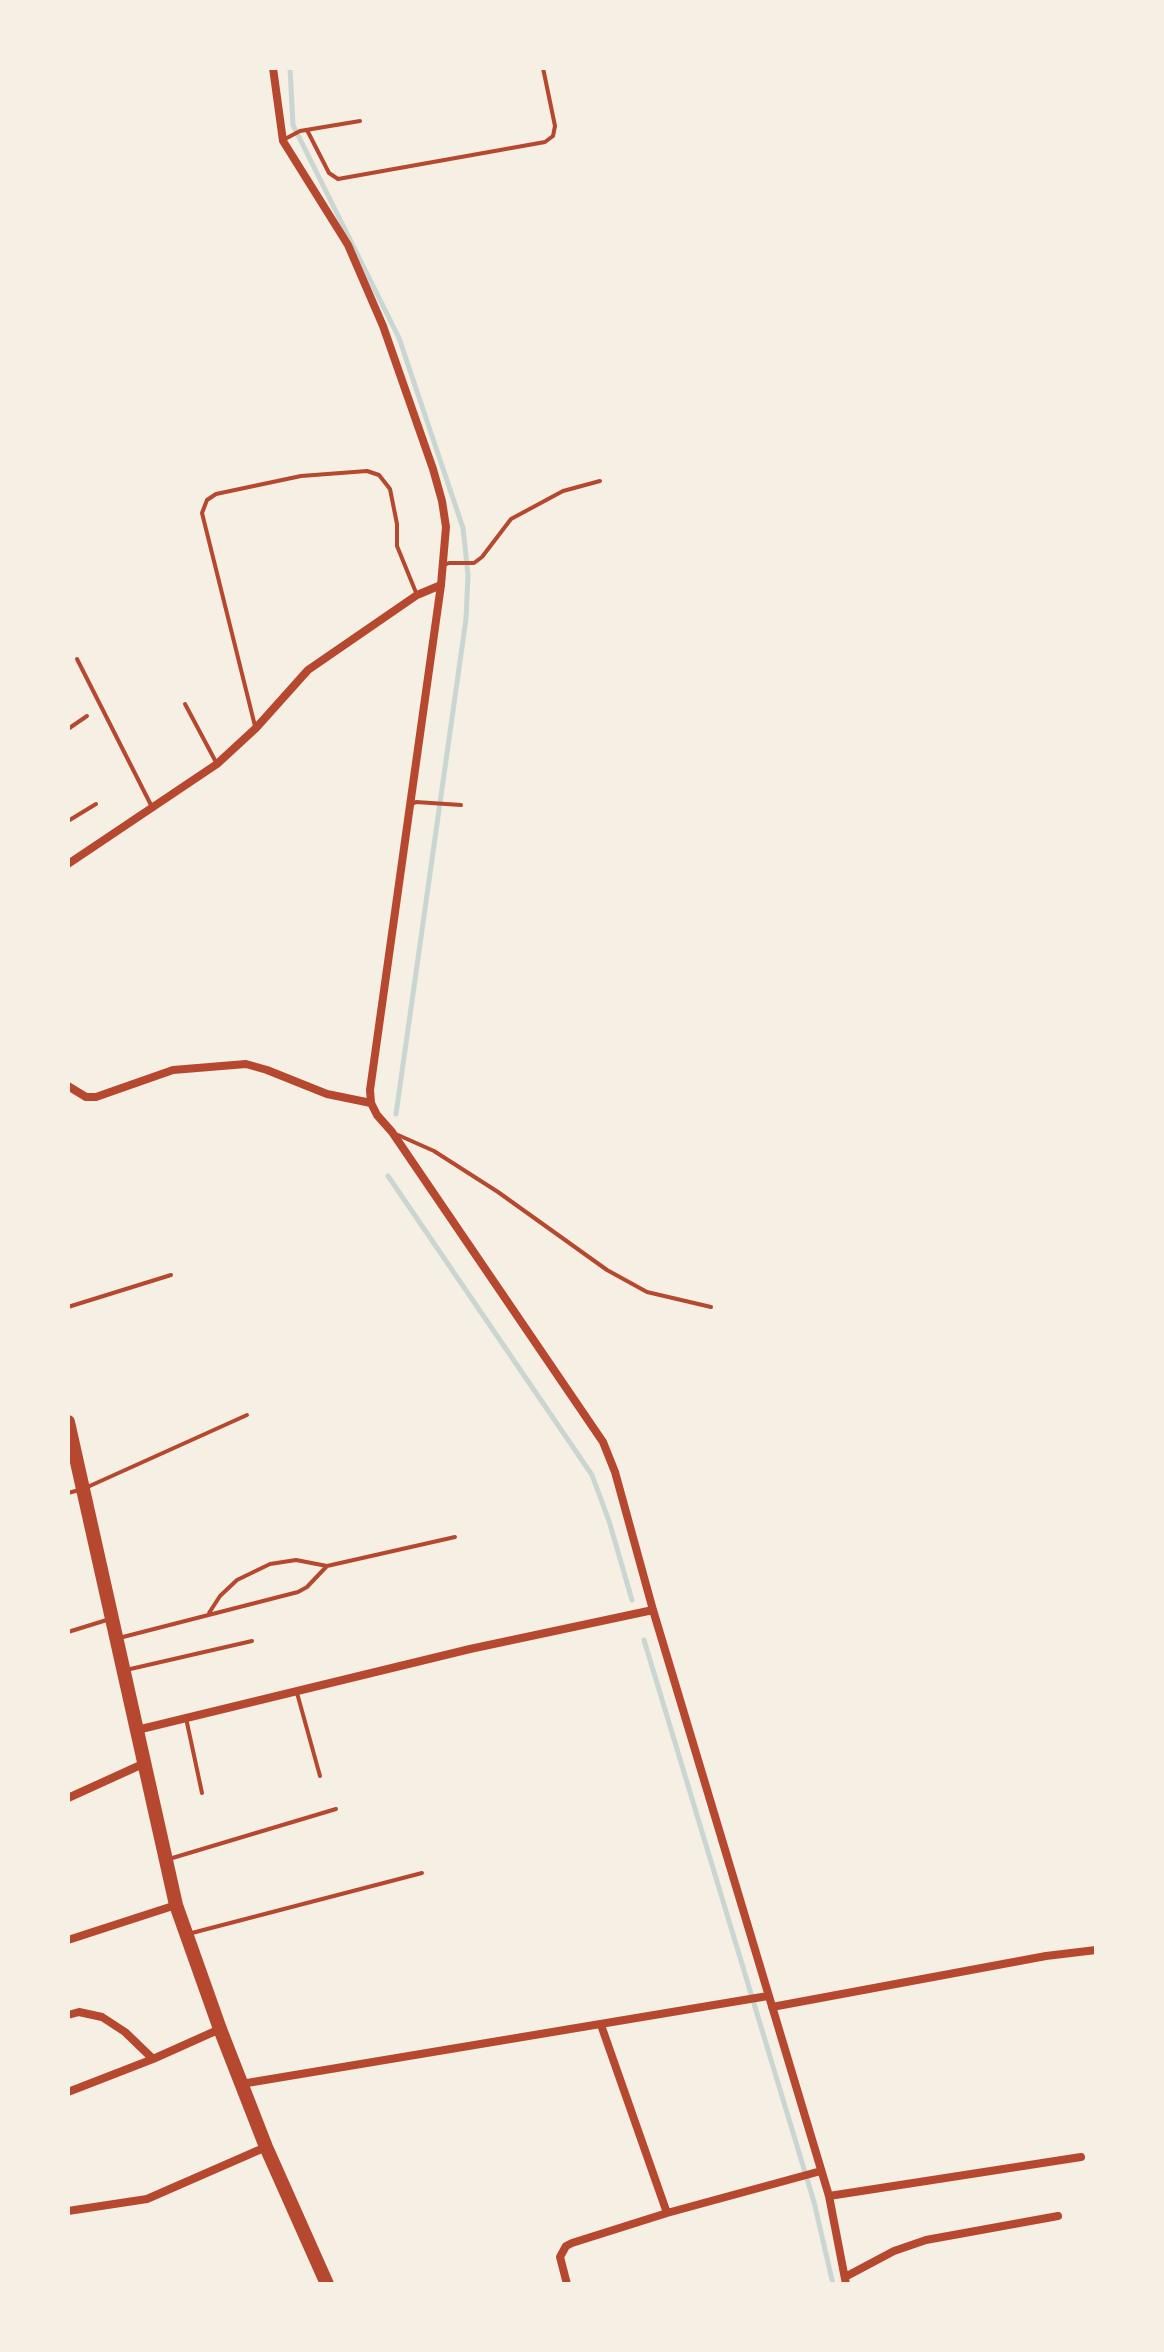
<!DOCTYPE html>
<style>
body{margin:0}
#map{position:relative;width:1164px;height:2352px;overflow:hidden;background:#f6efe4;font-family:Mulish,sans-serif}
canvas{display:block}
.frame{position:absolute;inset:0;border:70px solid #f6efe4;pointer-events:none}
</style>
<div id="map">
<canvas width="1164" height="2352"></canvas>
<div class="frame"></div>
</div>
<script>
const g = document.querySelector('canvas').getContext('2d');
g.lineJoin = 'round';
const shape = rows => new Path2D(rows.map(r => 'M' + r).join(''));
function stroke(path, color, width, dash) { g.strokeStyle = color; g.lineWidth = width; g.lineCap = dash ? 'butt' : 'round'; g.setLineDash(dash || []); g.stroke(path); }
stroke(shape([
 [290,68,293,125,399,338,463,528,468,575,466,619,396,1114],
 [388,1176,592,1475,609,1521,632,1600],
 [644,1640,814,2202,833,2284]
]), '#c9d6d2', 5);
stroke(shape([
 [307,130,329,173,338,179,545,142,553,136,555,126,543,68],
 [285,139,300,131,360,121],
 [444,565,449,563,474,563,482,557,511,519,563,491,600,481],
 [77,659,152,807],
 [185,704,217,764],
 [255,726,202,513,207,500,216,494,301,476,367,471,379,475,390,489,397,524,397,546,417,595],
 [68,729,87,716],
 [412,804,416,802,461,805],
 [68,821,96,804],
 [398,1135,434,1151,498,1192,607,1270,647,1292,711,1307],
 [68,1307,171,1275],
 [68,1493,83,1489,247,1415],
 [209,1613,220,1596,237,1580,270,1564,296,1560,327,1566],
 [68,1632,110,1619],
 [119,1638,298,1592,307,1587,327,1566,455,1537],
 [126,1670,252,1641],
 [297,1693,320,1776],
 [186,1718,202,1793],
 [169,1859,336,1809],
 [188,1934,422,1873]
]), '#b5482f', 4);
stroke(shape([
 [273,68,283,141,348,245,383,326,433,469,442,501,446,527,441,585,370,1090,371,1103,377,1115,392,1132,603,1442,615,1472,653,1610,829,2196,846,2284],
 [68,864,217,764,256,728,308,670,417,595,441,585],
 [68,1086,86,1097,96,1097,173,1070,246,1064,267,1070,327,1094,371,1103],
 [137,1730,470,1649,653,1610],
 [68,1798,145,1763],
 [68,1940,176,1905],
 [772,2007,1046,1956,1096,1950],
 [68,2015,79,2012,102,2017,125,2032,153,2059],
 [601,2025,667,2213],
 [241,2084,768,1996],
 [68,2092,153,2059,220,2029],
 [829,2196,1081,2157],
 [68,2211,147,2199,266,2147],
 [845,2277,894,2251,926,2240,1058,2216],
 [567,2284,560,2257,566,2246,572,2243,667,2213,821,2171]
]), '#b5482f', 8);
stroke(shape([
 [68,1422,176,1905,220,2029,266,2147,327,2284]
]), '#b5482f', 14);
</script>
